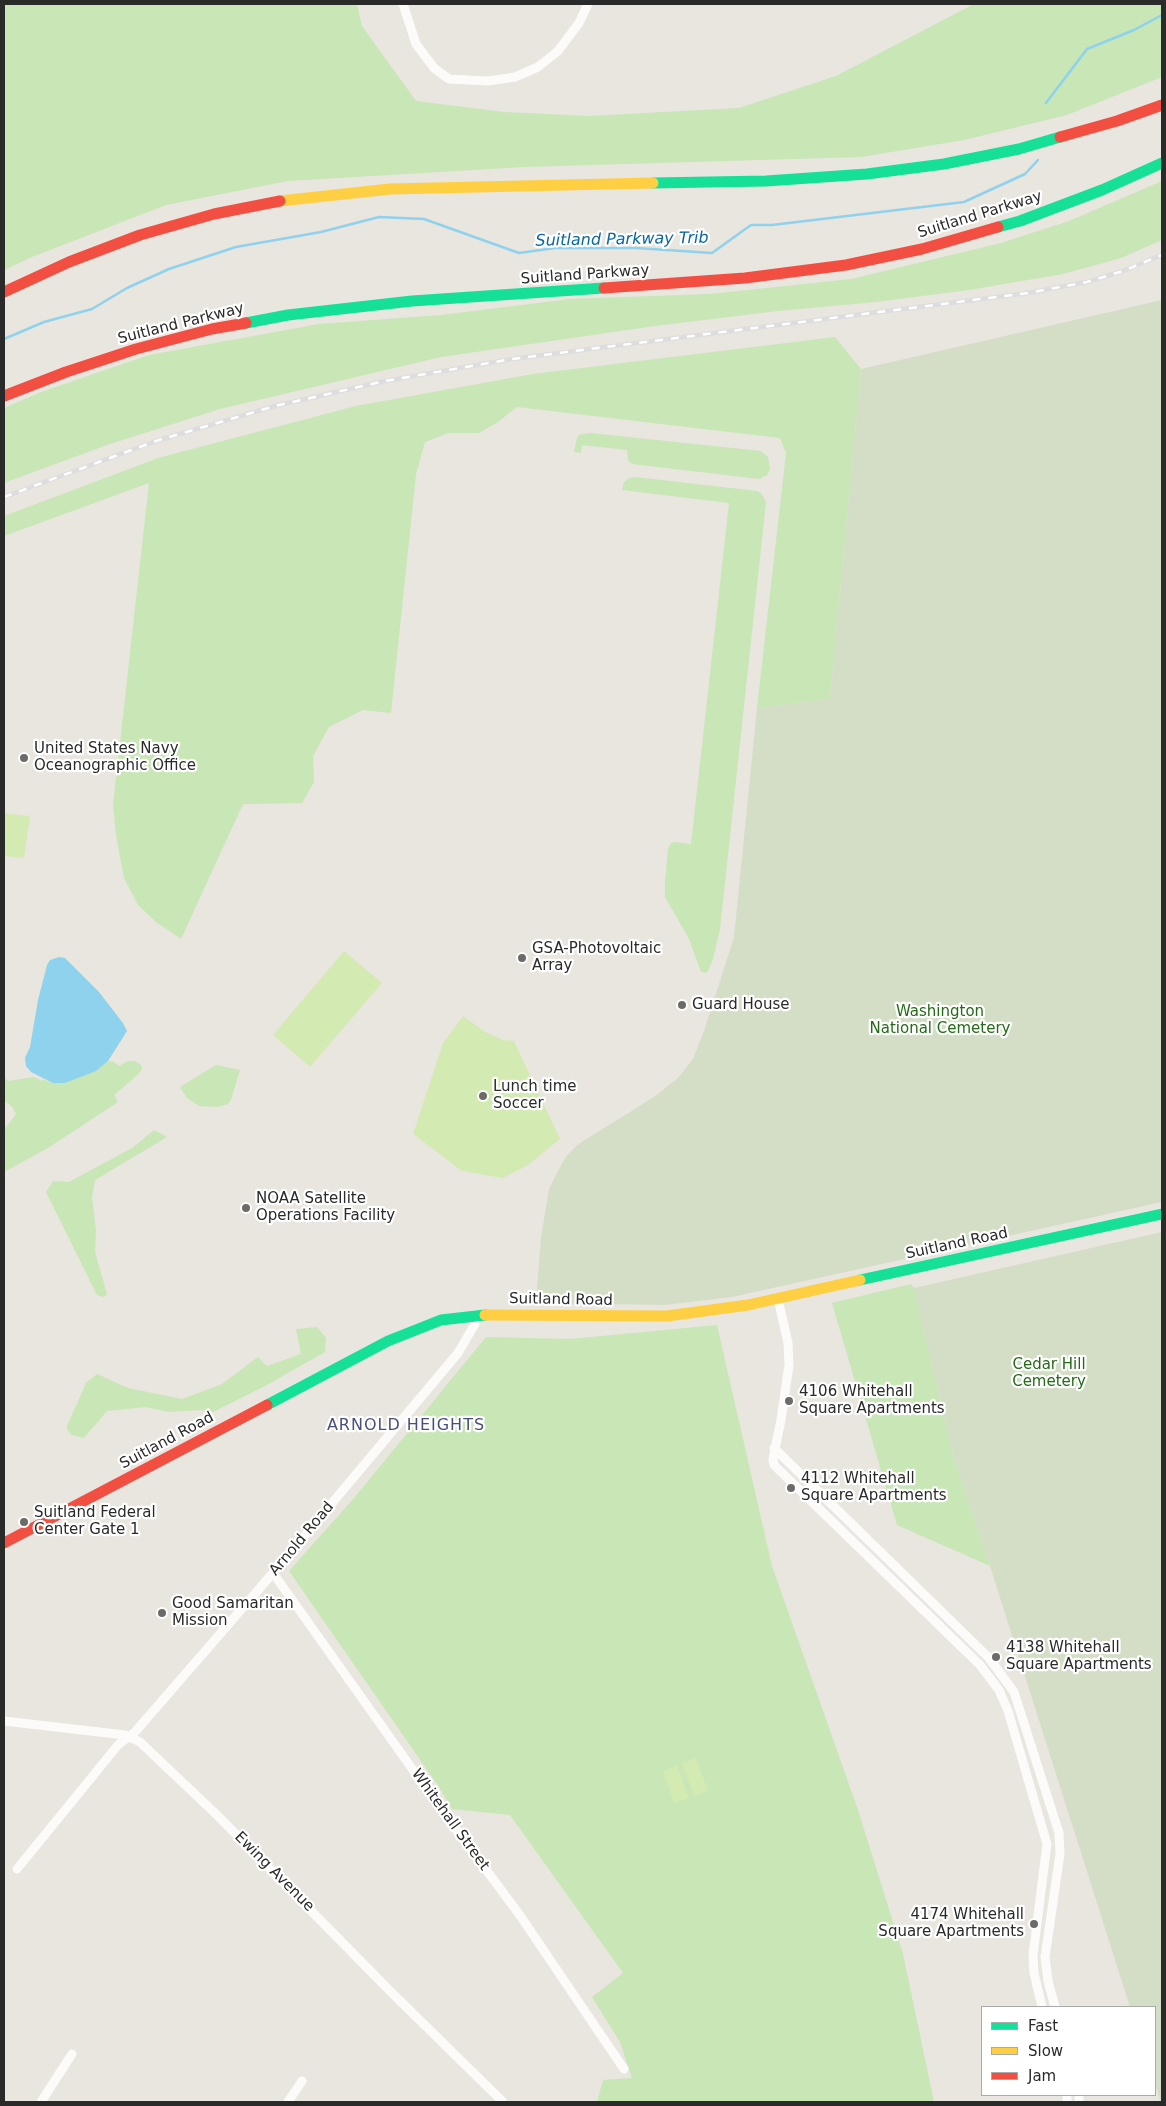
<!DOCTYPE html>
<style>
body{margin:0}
#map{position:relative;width:1166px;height:2106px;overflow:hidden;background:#e9e5df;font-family:"DejaVu Sans",sans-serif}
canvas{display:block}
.frame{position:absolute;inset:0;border:5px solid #2a2a2a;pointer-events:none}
.legend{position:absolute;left:981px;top:2006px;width:175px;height:90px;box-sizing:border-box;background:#fff;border:1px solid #aaa;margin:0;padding:6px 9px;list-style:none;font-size:15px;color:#2a2a2a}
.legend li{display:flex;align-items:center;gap:10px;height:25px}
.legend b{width:25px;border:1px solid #aaa}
</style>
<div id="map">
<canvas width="1166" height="2106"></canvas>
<div class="frame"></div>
<ul class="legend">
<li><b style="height:6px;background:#16e098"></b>Fast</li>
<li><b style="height:6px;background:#ffcf43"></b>Slow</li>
<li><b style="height:6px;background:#f24e42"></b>Jam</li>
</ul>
</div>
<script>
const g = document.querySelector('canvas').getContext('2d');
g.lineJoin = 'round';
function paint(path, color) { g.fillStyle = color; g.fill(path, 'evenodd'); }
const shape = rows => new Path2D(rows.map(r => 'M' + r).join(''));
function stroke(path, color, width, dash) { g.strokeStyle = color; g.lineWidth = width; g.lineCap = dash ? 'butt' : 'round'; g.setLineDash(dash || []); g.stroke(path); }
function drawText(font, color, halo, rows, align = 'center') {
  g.font = font + ' "DejaVu Sans",sans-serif'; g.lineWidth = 4.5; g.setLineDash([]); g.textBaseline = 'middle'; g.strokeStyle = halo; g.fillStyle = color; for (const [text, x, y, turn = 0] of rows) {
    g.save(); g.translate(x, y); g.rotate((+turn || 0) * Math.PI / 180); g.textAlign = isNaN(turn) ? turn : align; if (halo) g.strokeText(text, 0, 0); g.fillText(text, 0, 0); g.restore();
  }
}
paint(shape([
 [4,4,357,4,362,26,416,101,504,112,589,116,739,108,836,76,974,4,1162,4,1162,77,1067,115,964,140,861,157,524,167,288,181,166,205,32,257,4,270],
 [1162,181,1162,240,1121,258,1063,274,969,290,876,302,778,311,655,326,441,357,220,409,107,445,4,483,4,408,41,392,149,355,319,324,441,315,570,299,710,294,851,279,1001,243,1069,221],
 [835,337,861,369,830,699,757,708,786,453,780,438,517,407,498,422,479,433,448,433,425,442,416,474,391,713,363,710,329,727,313,756,314,782,302,803,243,804,181,939,156,922,138,905,124,878,116,835,113,805,149,483,4,536,4,516,158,458,356,406,533,374],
 [590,433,761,451,768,457,770,469,767,475,759,479,632,464,628,460,627,450,582,445,581,453,574,452,577,438,579,435],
 [635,477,757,491,761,493,766,502,720,929,713,959,707,973,701,972,689,939,665,897,665,882,668,849,671,843,675,842,691,844,729,503,622,490,624,482,629,478],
 [108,1061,114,1062,119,1066,128,1061,134,1061,140,1064,142,1067,141,1071,132,1080,114,1095,118,1102,48,1148,4,1172,4,1130,16,1114,12,1107,4,1100,4,1077,8,1081,34,1077,42,1081,42,1079,53,1083,96,1071],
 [216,1065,240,1070,231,1100,228,1104,218,1107,199,1106,187,1098,180,1087],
 [154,1130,167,1137,95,1180,92,1197,96,1231,95,1252,107,1294,104,1297,97,1295,46,1192,53,1181,69,1182,132,1148],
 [911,1284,914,1288,953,1455,990,1566,897,1525,832,1303],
 [717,1325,772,1566,858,1810,903,1954,934,2102,597,2102,603,2080,632,2078,620,2042,592,1997,623,1973,510,1815,452,1809,439,1787,289,1571,355,1497,486,1337,570,1339],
 [317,1327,326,1338,325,1352,265,1386,211,1413,201,1410,168,1412,146,1407,107,1411,84,1438,72,1435,66,1428,86,1383,97,1374,128,1388,182,1399,222,1384,258,1357,267,1366,301,1354,296,1329]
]), '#c8e6b6');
paint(shape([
 [1162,300,1162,1202,732,1297,664,1305,545,1303,538,1297,537,1290,541,1237,549,1189,556,1175,565,1158,577,1145,654,1097,678,1078,693,1059,704,1031,734,937,757,708,830,699,861,369],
 [1162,1232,1162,2102,1161,2102,1155,2084,1155,2007,1130,2007,990,1566,953,1455,914,1288]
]), '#d4dec6');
paint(shape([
 [4,813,30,816,24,858,4,856],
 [344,951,382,983,310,1067,273,1035],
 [463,1016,487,1033,503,1040,514,1041,560,1139,528,1165,503,1178,462,1171,413,1134,443,1043],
 [696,1758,708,1791,694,1796,682,1763],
 [677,1765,689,1798,674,1803,663,1771]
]), '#d4eab3');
paint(shape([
 [59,957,65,958,99,992,123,1023,127,1031,108,1061,96,1071,65,1083,53,1083,31,1072,26,1066,25,1058,30,1047,38,1000,47,965,50,960]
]), '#8fd2ee');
stroke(shape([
 [1046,103,1087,49,1134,30,1162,15],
 [4,339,44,322,92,309,127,288,169,269,236,247,321,232,379,217,424,219,519,253,555,248,636,248,712,253,751,225,772,225,964,202,1025,174,1038,160]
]), '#8fd2ee', 2.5);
stroke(shape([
 [403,4,416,44,434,68,449,79,488,81,515,77,538,67,558,51,579,23,588,4],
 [778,1299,788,1343,789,1365,781,1420,773,1459,774,1465,980,1665,999,1690,1008,1711,1047,1844,1033,1955,1034,1973,1042,2007],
 [774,1448,989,1658,1014,1692,1059,1833,1060,1854,1045,1957,1048,1981,1055,2007],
 [273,1573,435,1801,519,1914,624,2069],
 [4,1721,125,1735,140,1742,218,1816,389,1990,503,2102],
 [17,1869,118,1745,135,1732,285,1559,458,1353,475,1324,474,1315],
 [1067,2095,1067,2102],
 [1079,2095,1079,2102],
 [41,2102,72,2054],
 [288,2102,302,2081]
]), '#fcfbfa', 9);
stroke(shape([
 [653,183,766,181,867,174,944,164,1019,149,1060,137],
 [998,227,1020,221,1102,190,1162,163],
 [246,323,288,315,412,301,604,288],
 [860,1280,1162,1214],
 [267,1405,388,1341,441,1320,485,1315]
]), '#16e098', 11);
stroke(shape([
 [280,201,390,189,653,183],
 [485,1315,667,1316,748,1305,860,1280]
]), '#ffcf43', 11);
stroke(shape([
 [1060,137,1117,121,1162,105],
 [604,288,745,278,846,265,922,249,998,227],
 [4,292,69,262,140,235,214,214,280,201],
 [4,396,66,372,136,349,212,329,246,323],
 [4,1543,267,1405]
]), '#f24e42', 11);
const rail = shape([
 [4,497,156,441,275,406,385,381,512,359,1028,293,1087,282,1123,271,1162,255]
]);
stroke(rail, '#dddddf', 4.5);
stroke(rail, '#fff', 2.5, [8]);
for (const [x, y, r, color] of [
 [24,758,5,"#6d6b69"],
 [522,958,5,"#6d6b69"],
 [682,1005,5,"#6d6b69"],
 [483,1096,5,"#6d6b69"],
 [246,1208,5,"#6d6b69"],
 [789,1401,5,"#6d6b69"],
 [791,1488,5,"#6d6b69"],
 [24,1522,5,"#6d6b69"],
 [162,1613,5,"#6d6b69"],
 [996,1657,5,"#6d6b69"],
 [1034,1924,5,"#6d6b69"]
]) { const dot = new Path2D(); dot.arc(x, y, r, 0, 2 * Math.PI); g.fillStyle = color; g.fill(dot); stroke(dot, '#fff', 2); }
drawText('15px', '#2a2a2a', '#fff', [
 ["Suitland Parkway",980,215,-17],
 ["Suitland Parkway",585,275,-4],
 ["Suitland Parkway",181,324,-14],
 ["Suitland Road",957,1244,-12],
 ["Suitland Road",561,1300,1],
 ["Suitland Road",167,1441,-28],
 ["Arnold Road",302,1539,-50],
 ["Whitehall Street",450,1820,54],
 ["Ewing Avenue",274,1872,45]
]);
drawText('15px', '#2a2a2a', '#fff', [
 ["United States Navy",34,749],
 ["Oceanographic Office",34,766],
 ["GSA-Photovoltaic",532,949],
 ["Array",532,966],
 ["Guard House",692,1005],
 ["Lunch time",493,1087],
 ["Soccer",493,1104],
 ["NOAA Satellite",256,1199],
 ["Operations Facility",256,1216],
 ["4106 Whitehall",799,1392],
 ["Square Apartments",799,1409],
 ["4112 Whitehall",801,1479],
 ["Square Apartments",801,1496],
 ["Suitland Federal",34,1513],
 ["Center Gate 1",34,1530],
 ["Good Samaritan",172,1604],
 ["Mission",172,1621],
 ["4138 Whitehall",1006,1648],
 ["Square Apartments",1006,1665],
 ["4174 Whitehall",1024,1915,"right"],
 ["Square Apartments",1024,1932,"right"]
], 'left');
drawText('15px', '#246b16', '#fff', [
 ["Washington",940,1012],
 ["National Cemetery",940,1029],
 ["Cedar Hill",1049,1365],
 ["Cemetery",1049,1382]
]);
drawText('italic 16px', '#0667a2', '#fff', [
 ["Suitland Parkway Trib",622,240,-1]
]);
g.letterSpacing = '1px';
drawText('16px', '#484f7d', '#fff', [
 ["ARNOLD HEIGHTS",406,1426]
]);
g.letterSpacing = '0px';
</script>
